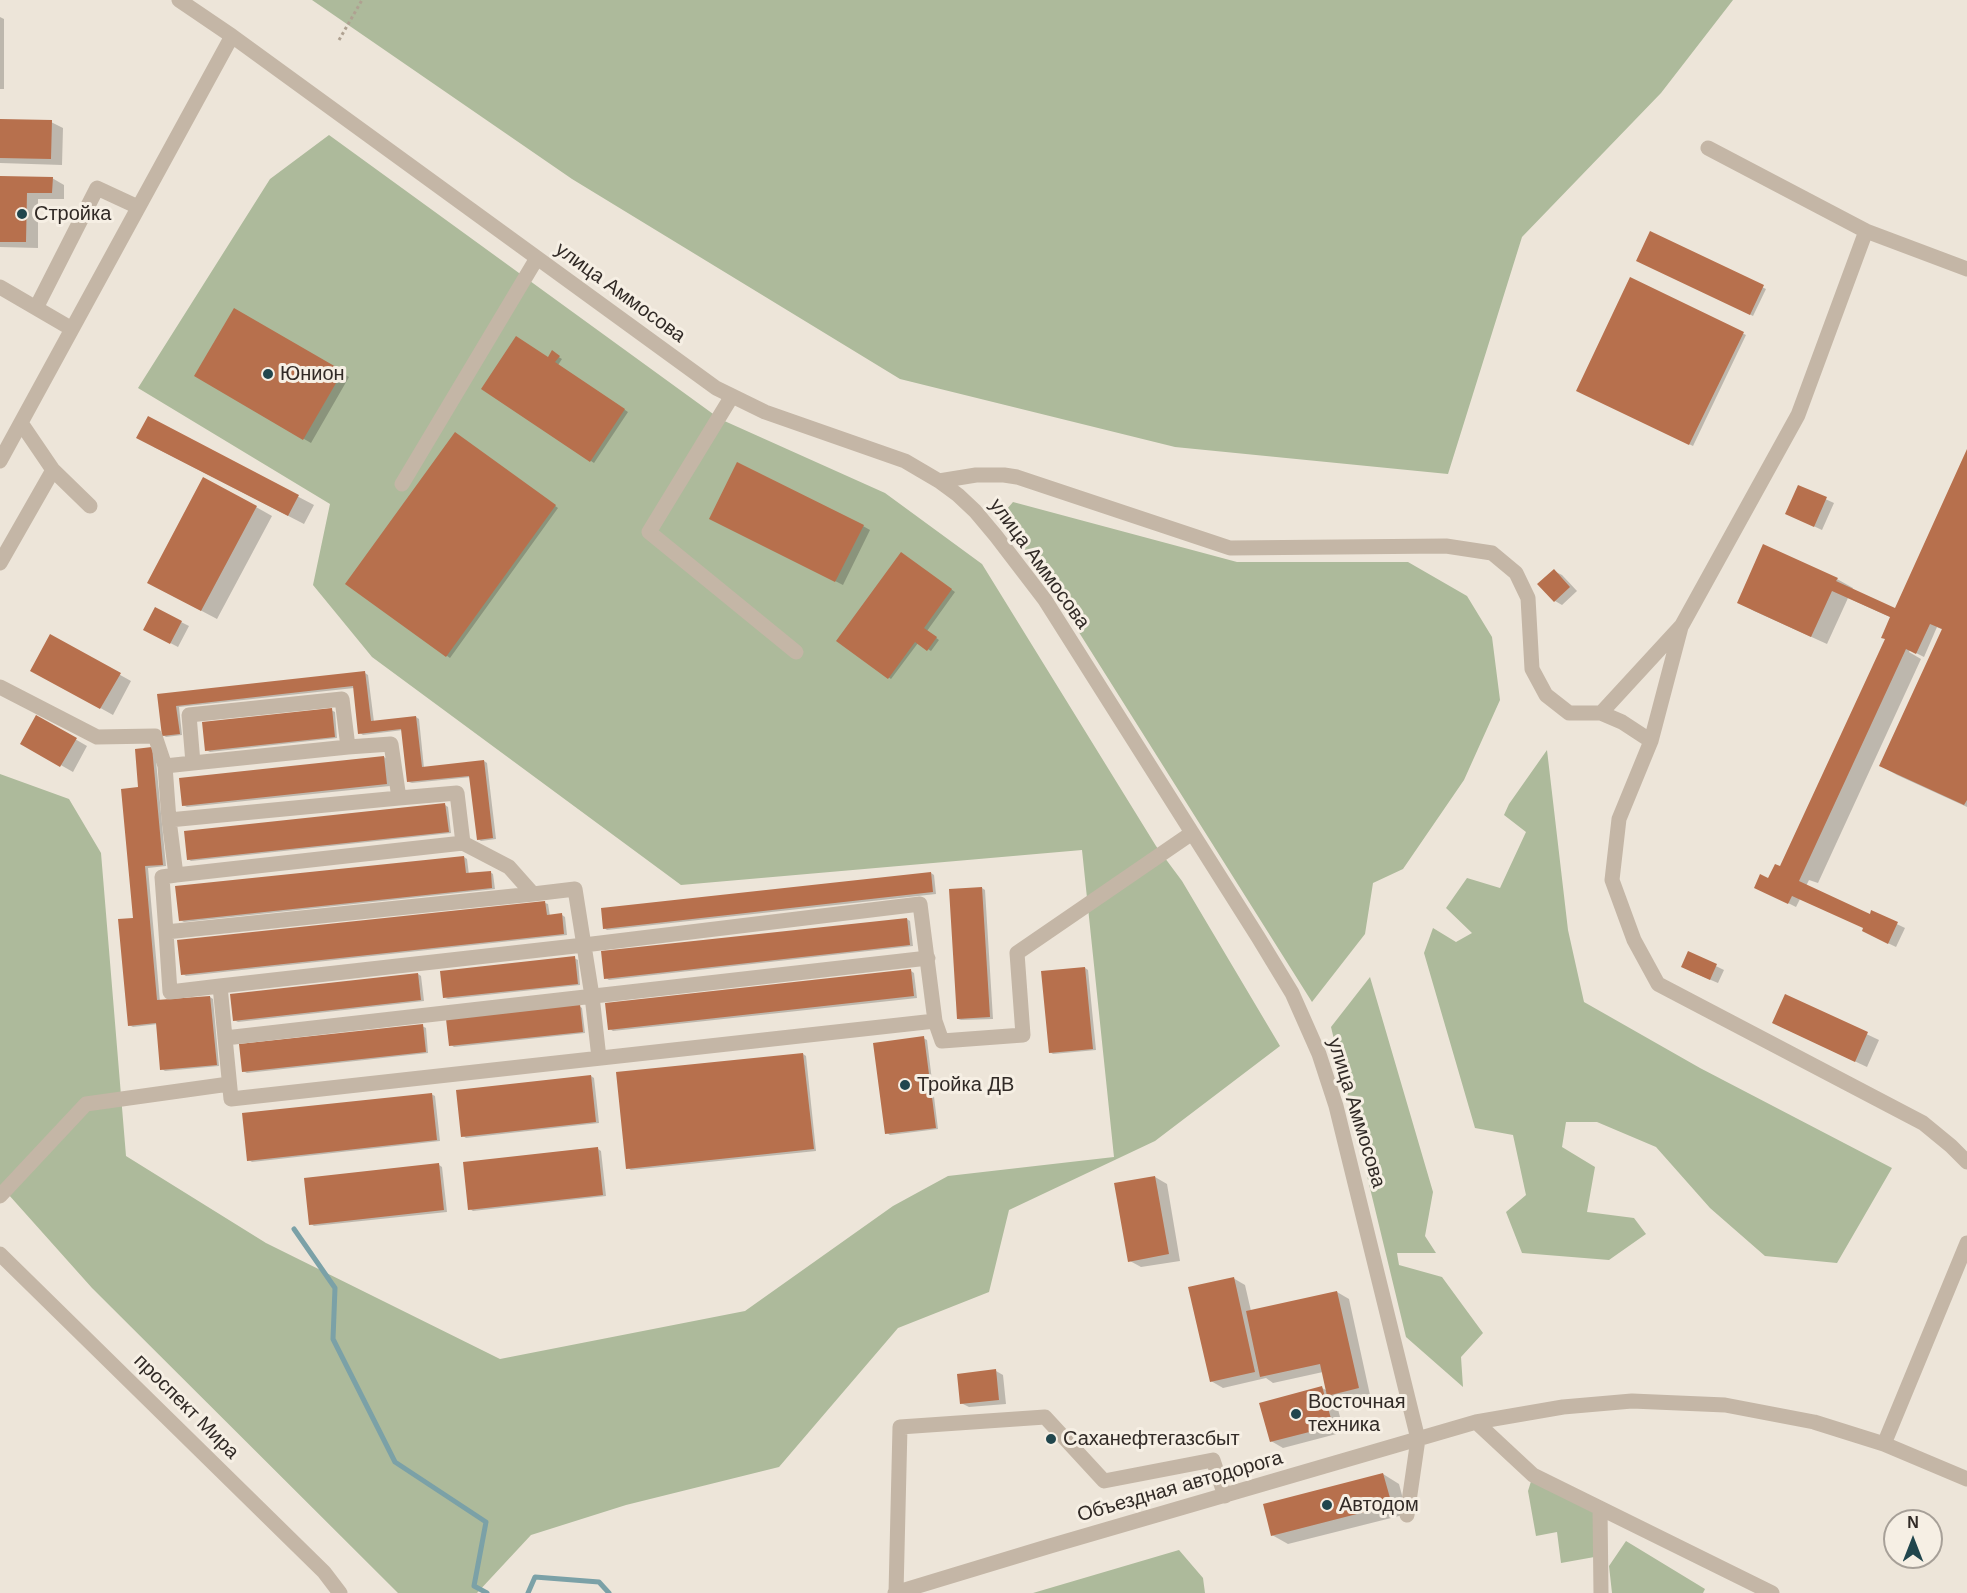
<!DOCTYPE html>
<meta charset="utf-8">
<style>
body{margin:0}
#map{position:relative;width:1967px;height:1593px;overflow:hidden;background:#ede5d9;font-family:Helvetica,sans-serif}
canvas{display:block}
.north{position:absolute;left:1883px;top:1509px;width:60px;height:60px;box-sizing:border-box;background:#f6efe4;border:2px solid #a7a098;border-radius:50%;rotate:0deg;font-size:16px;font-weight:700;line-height:24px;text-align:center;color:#312a26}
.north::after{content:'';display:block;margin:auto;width:21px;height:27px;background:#21464d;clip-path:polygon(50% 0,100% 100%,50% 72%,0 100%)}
</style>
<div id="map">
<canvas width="1967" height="1593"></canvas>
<div class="north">N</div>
</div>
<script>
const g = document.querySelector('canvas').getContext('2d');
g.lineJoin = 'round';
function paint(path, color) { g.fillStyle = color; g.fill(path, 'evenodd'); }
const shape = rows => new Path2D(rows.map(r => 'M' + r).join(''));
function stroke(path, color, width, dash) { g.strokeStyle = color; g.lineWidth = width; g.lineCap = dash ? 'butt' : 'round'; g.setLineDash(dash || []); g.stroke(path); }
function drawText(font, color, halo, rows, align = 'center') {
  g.font = font + ' Helvetica,sans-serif'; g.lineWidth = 6; g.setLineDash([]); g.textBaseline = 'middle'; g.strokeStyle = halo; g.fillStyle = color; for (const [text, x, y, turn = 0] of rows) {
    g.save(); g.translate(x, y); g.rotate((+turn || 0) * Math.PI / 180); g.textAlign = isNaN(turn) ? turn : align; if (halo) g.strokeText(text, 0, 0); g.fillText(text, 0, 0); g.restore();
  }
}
paint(shape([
 [312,0,1733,0,1661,93,1522,237,1448,474,1175,447,900,379,572,179],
 [329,135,720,419,885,493,982,564,1156,846,1182,881,1280,1046,1155,1141,1009,1210,989,1292,898,1328,779,1467,626,1505,531,1535,477,1593,398,1593,92,1288,0,1185,0,774,69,799,101,853,126,1156,266,1243,500,1359,745,1311,893,1206,948,1176,1114,1157,1082,850,681,885,372,657,313,585,330,504,138,388,270,179],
 [1013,502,1237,562,1408,562,1467,596,1492,637,1500,700,1464,780,1403,869,1373,883,1365,934,1312,1002,1075,626,1001,516],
 [1547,750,1568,930,1584,1002,1700,1068,1892,1168,1837,1263,1765,1256,1710,1208,1656,1147,1597,1122,1566,1122,1562,1147,1595,1167,1587,1212,1634,1218,1646,1234,1609,1260,1522,1253,1506,1212,1526,1195,1513,1135,1475,1128,1424,953,1433,928,1456,942,1472,933,1446,908,1467,878,1500,888,1526,832,1504,815,1509,804],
 [1370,977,1433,1192,1425,1236,1436,1253,1397,1253,1399,1265,1442,1277,1483,1333,1461,1357,1463,1387,1406,1337,1331,1027],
 [1533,1475,1600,1508,1600,1556,1561,1563,1557,1532,1536,1536,1528,1491],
 [1626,1541,1705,1589,1703,1593,1612,1593,1609,1566],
 [1179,1550,1203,1578,1205,1593,1033,1593]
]), '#adba9b');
paint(shape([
 [0,17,4,19,4,89,0,89],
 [0,121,51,122,63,128,62,165,0,163],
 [0,177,52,178,64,185,64,199,38,199,38,248,0,247],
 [1651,233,1766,289,1753,316,1638,260],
 [1631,279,1746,335,1693,446,1578,390],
 [235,310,349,377,311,443,196,376],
 [552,353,562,359,558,365,628,412,594,463,483,388,548,359],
 [148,418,314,505,304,524,154,447],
 [458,436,558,508,450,658,347,584],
 [1967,453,1967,807,1897,775,1881,766,1943,630,1937,627,1924,657,1910,650,1909,652,1921,659,1818,883,1809,880,1806,886,1870,916,1872,912,1905,928,1896,947,1871,935,1865,928,1800,899,1796,907,1756,887,1769,880,1781,868,1887,639,1892,618,1848,598,1827,644,1754,611,1739,602,1837,579,1853,588,1852,590,1902,613],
 [1799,487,1834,503,1822,530,1794,517],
 [256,507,272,516,217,619,164,591],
 [718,522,863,526,870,530,843,585],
 [904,556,955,592,927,631,939,640,931,651,918,643,891,679,888,677],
 [1554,571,1562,575,1577,591,1562,605,1555,601],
 [181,622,189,626,178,647,153,634],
 [50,636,131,681,113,715,32,670],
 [365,673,368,675,374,722,416,717,419,719,424,768,484,761,487,763,496,839,481,841,478,839,471,777,412,783,409,782,403,730,363,735,360,733,354,688,179,707,182,735,166,737,163,735,159,696],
 [331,710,335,712,337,738,210,752,206,750],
 [37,717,87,746,73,772,22,743],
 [137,750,155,750,166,866,148,868,160,1002,210,997,213,999,219,1066,165,1071,162,1069,158,1024,133,1027,129,1025,140,789],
 [384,757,387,759,390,786,187,807,183,805],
 [445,805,448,807,451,833,191,861,188,859],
 [464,857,467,859,469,875,490,872,493,874,495,889,184,922,180,920],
 [931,873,934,875,936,894,607,930,604,928],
 [982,888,985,890,993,1019,961,1020,958,1019],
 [545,903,548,904,550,916,562,915,565,917,567,935,186,976,183,974],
 [907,919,910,921,913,946,609,980,606,978],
 [1689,953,1724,970,1718,983,1690,971],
 [574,958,578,960,580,985,448,999,445,998],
 [1085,968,1088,970,1096,1050,1053,1054,1050,1052],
 [911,971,914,973,917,998,613,1031,610,1029],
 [418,974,421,976,424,1001,238,1022,234,1020],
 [1786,996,1879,1040,1867,1067,1773,1023],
 [579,1006,582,1008,585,1033,454,1047,451,1045],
 [422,1026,426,1028,428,1053,247,1073,243,1071],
 [923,1038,927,1040,938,1129,890,1135,887,1133],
 [803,1054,806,1056,816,1151,631,1170,628,1168],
 [591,1076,594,1078,599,1123,466,1138,463,1136],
 [431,1094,435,1096,440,1141,252,1162,249,1160],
 [598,1149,601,1151,606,1196,473,1211,470,1209],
 [439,1165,442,1167,447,1212,314,1226,311,1224],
 [1155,1177,1167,1184,1180,1261,1141,1267,1130,1261],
 [1233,1278,1245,1285,1251,1311,1337,1292,1349,1299,1370,1395,1340,1401,1335,1398,1344,1432,1283,1448,1271,1441,1322,1388,1328,1391,1323,1372,1273,1383,1266,1378,1223,1388,1211,1381],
 [996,1371,1003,1375,1006,1404,969,1407,961,1403],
 [1383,1474,1399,1484,1407,1514,1288,1544,1272,1535]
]), '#0003');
stroke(shape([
 [294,1229,335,1288,333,1339,395,1462,486,1522,474,1586,487,1593],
 [528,1593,535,1577,599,1582,609,1593]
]), '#7ba1a7', 5);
paint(shape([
 [0,119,52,120,51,159,0,158],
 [0,176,53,177,52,193,27,193,26,242,0,242],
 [1650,231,1764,285,1750,315,1636,261],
 [1630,277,1744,332,1689,445,1576,391],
 [234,308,343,371,303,440,194,376],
 [516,336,548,357,552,350,560,356,555,362,625,409,590,462,481,389],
 [148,416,299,495,288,516,136,438],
 [455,432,556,505,446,657,345,584],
 [1967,449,1967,800,1964,805,1879,766,1942,629,1930,624,1916,654,1906,649,1799,881,1870,914,1871,910,1898,922,1888,944,1862,931,1863,928,1792,896,1788,904,1754,888,1760,874,1768,878,1775,864,1780,866,1885,639,1881,638,1890,617,1832,591,1811,637,1737,603,1763,544,1838,578,1836,581,1895,608],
 [737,462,864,525,835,582,709,519],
 [203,477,257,506,201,611,147,583],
 [1798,485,1827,497,1814,527,1785,514],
 [901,552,952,589,924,628,937,637,927,651,915,642,888,679,836,641],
 [1554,569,1570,587,1554,602,1537,584],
 [155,607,182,621,170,644,143,630],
 [50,634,121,673,100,709,30,671],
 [365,671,371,721,416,716,422,767,484,760,493,838,477,840,469,776,407,782,401,729,358,734,353,686,176,706,180,734,162,736,157,694],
 [332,708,335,737,205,751,202,722],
 [36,715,77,738,60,767,20,744],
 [152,747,163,865,145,866,157,1000,210,996,217,1065,160,1070,156,1023,128,1026,118,919,133,918,121,789,138,787,135,749],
 [384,756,387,784,182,806,179,778],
 [445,803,449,832,187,860,184,831],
 [464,856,466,873,491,871,492,888,179,921,175,886],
 [931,872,933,892,603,929,601,908],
 [982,887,990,1017,957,1019,949,889],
 [545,901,547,915,562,913,564,934,181,975,177,940],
 [907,918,910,945,604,979,601,951],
 [1688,951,1717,964,1710,980,1681,967],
 [575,956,578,984,443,998,440,971],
 [1085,967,1093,1049,1049,1053,1041,971],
 [911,969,914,996,608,1030,605,1003],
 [418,973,421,1000,233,1021,230,994],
 [1785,994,1868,1032,1855,1062,1772,1023],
 [580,1004,583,1032,449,1046,446,1019],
 [423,1024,426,1052,242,1072,239,1044],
 [924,1036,936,1128,885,1134,873,1043],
 [803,1053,814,1149,626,1169,616,1072],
 [591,1075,596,1122,461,1137,456,1090],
 [432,1093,437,1140,247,1161,242,1113],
 [598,1147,603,1195,468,1210,463,1162],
 [439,1163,444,1210,309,1225,304,1178],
 [1155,1176,1169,1254,1128,1262,1114,1183],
 [1234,1277,1255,1372,1210,1382,1188,1287],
 [1337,1291,1359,1388,1327,1396,1320,1364,1260,1377,1246,1311],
 [996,1369,999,1400,960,1404,957,1374],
 [1322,1386,1333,1426,1270,1442,1259,1403],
 [1383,1473,1392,1505,1271,1536,1263,1504]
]), '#b7704d');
stroke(shape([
 [339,40,362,0]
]), '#afa191', 3, [3, 3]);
stroke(shape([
 [179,0,232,36,716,388,765,412,905,461,939,481,958,495,975,511,996,536,1045,600,1258,937,1292,993,1319,1054,1336,1106,1418,1439,1407,1515],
 [1866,231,1967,269],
 [0,287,72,329],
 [36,308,97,188,138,207],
 [732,396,649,532,796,652],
 [0,461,232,36],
 [53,470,90,506],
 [939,481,976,475,1004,475,1017,477,1230,548,1446,546,1492,553,1516,573,1528,598,1532,669,1546,695,1569,713,1601,713,1682,625,1798,415,1866,231,1708,148],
 [402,484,537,258],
 [0,563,53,470,21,423],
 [1681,627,1651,741,1619,819,1612,880,1634,940,1658,984,1923,1123,1951,1146,1967,1162],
 [0,687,97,737,155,736,165,766],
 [1601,713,1622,722,1651,741],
 [193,763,348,747],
 [169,820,399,798],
 [176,875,463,843],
 [533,894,509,867,463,843,457,793,399,798,391,744,348,747,342,699,189,715,193,763,165,766,169,820,176,875,162,877,166,932,533,894,575,889,592,996,599,1058],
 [166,932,170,992,220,986,584,945,920,904,935,1021,231,1099,220,986],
 [935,1021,942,1041,1023,1035,1017,953,1192,833],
 [225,1038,928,958],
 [0,1196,86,1104,229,1084],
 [0,1254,324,1572,340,1593],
 [1476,1422,1533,1475,1772,1593],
 [1884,1444,1967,1243],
 [1600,1508,1601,1593],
 [895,1593,1050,1546,1476,1422,1563,1407,1632,1401,1725,1405,1814,1422,1884,1444,1967,1479],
 [896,1593,900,1427,1045,1417,1104,1481,1213,1460,1225,1496]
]), '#c4b6a6', 15);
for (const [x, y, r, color] of [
 [22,214,6,"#21464d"],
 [268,374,6,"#21464d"],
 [905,1085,6,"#21464d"],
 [1296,1414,6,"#21464d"],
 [1051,1439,6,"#21464d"],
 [1327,1505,6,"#21464d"]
]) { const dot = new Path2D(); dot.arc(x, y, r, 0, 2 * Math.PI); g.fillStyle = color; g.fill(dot); stroke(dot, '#f6efe4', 2); }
drawText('20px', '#312a26', '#f6efe4', [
 ["Стройка",34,214],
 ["Юнион",280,374],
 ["Тройка ДВ",917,1085],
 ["Восточная",1308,1402],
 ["техника",1308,1425],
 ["Саханефтегазсбыт",1063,1439],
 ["Автодом",1339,1505]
], 'left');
drawText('20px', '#312a26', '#f6efe4', [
 ["улица Аммосова",620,293,36],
 ["улица Аммосова",1039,564,54],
 ["улица Аммосова",1356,1113,73],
 ["проспект Мира",186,1407,45],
 ["Объездная автодорога",1180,1487,-16]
]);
</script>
